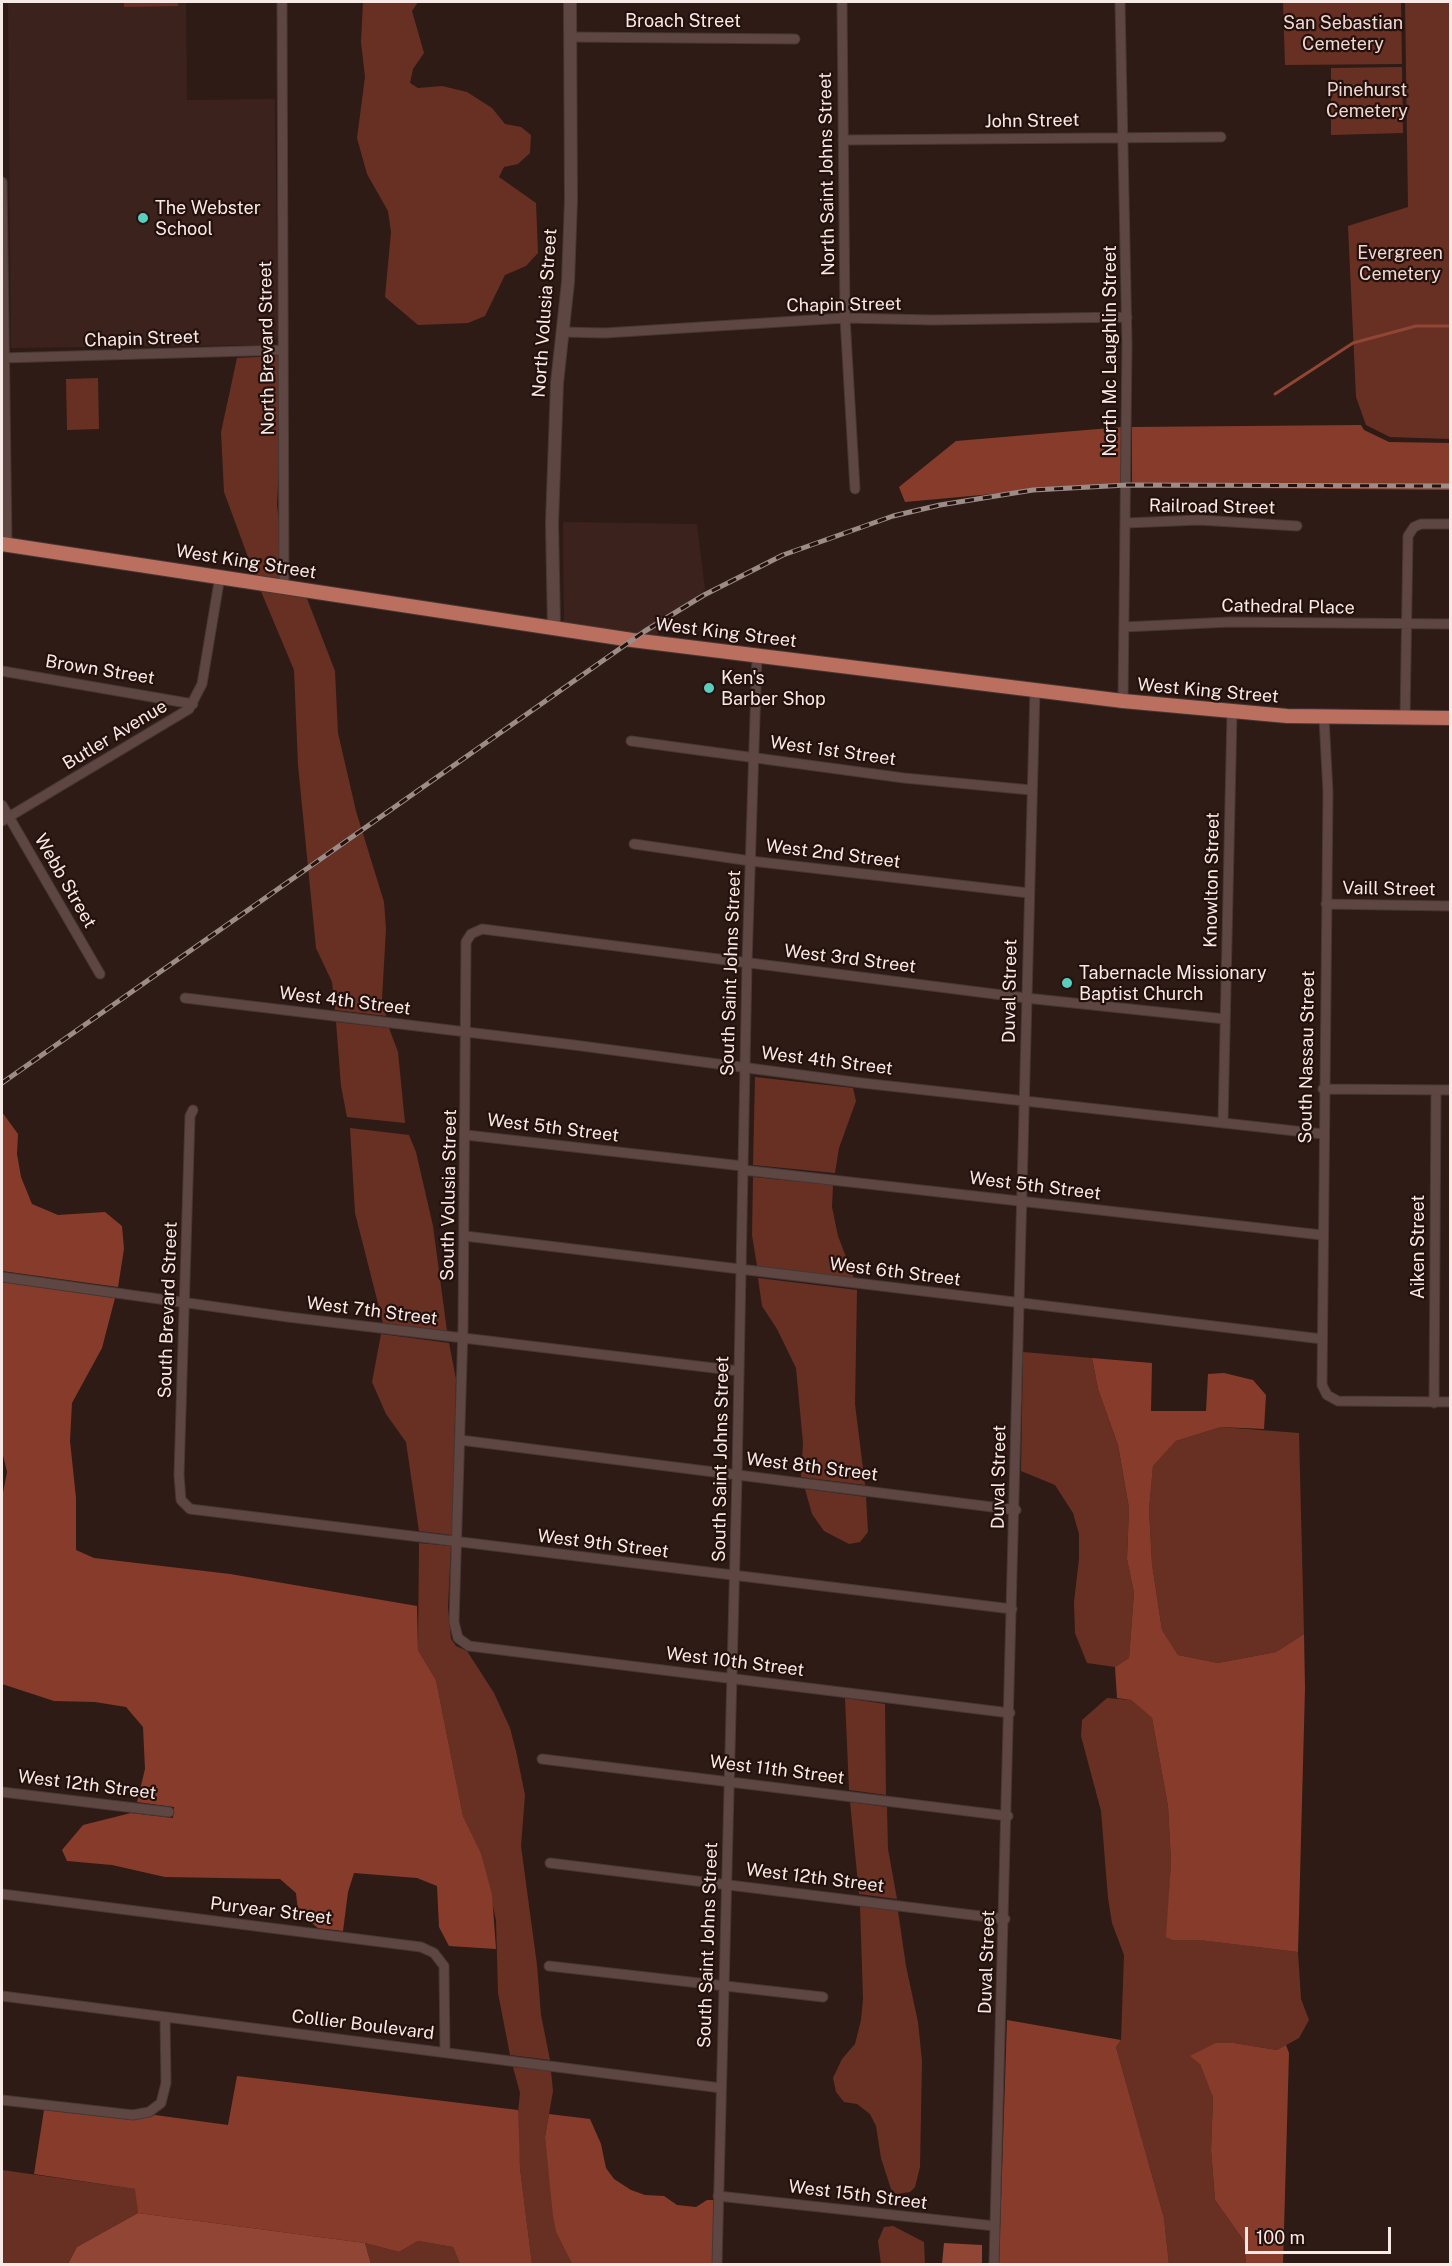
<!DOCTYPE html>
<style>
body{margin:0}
#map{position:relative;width:1452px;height:2266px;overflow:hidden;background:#2e1b16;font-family:"Public Sans",sans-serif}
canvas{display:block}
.frame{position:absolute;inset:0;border:3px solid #f7e9e5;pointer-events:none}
.scale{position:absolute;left:1245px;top:2227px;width:146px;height:27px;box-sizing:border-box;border:3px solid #f7e9e5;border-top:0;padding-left:8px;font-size:18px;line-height:21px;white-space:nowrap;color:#f7e9e5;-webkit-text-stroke:4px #24110d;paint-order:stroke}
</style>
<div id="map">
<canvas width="1452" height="2266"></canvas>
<div class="frame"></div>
<div class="scale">100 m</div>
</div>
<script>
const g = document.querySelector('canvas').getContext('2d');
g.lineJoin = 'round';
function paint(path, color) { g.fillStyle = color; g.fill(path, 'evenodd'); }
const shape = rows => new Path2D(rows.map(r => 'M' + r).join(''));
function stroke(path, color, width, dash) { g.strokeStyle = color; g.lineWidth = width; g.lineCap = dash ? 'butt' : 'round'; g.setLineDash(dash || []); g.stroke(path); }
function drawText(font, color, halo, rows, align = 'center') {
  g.font = font + ' "Public Sans",sans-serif'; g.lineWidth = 4.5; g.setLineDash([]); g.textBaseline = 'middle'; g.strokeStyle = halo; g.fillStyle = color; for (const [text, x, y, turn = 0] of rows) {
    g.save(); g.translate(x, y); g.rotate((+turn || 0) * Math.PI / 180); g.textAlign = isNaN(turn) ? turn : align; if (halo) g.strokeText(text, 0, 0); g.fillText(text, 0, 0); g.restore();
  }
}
paint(shape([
 [8,2,186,2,187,100,275,99,278,336,271,345,11,348],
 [563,522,697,524,705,590,661,623,656,638,564,624]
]), '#3c221c');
paint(shape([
 [124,2,178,2,178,6,124,7],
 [363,2,418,2,412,11,424,53,413,69,410,83,418,88,442,86,467,92,492,108,505,124,521,127,531,135,530,153,518,164,504,167,499,177,536,203,538,253,526,266,505,275,485,316,468,323,418,325,385,297,391,232,388,211,367,174,357,138,365,77,361,42],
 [1283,2,1401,2,1402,64,1285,65],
 [1405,2,1450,2,1450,439,1390,437,1366,425,1356,397,1348,226,1408,207],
 [1402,67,1403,133,1331,135,1331,68],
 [279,356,280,444,277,505,280,531,280,580,255,576,224,492,221,432,237,358],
 [98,378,99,429,67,430,66,379],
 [260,589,306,596,335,671,338,733,356,811,384,902,386,929,382,999,386,1016,335,1010,332,982,316,948,298,765,294,670],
 [336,1022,389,1028,398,1052,405,1123,347,1117,341,1086],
 [755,1077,853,1088,856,1101,839,1148,835,1173,753,1165],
 [350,1128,409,1135,416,1152,433,1226,447,1331,383,1323,355,1213],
 [753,1177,833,1185,832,1207,838,1236,854,1278,757,1266,752,1235],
 [758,1278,857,1290,855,1404,865,1485,801,1477,803,1443,796,1368,777,1329,762,1306],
 [381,1334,449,1343,456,1379,452,1535,419,1531,406,1442,386,1414,372,1382],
 [1023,1352,1092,1358,1098,1389,1118,1445,1129,1508,1127,1559,1134,1593,1129,1658,1115,1667,1087,1663,1075,1633,1074,1602,1079,1559,1079,1534,1073,1513,1055,1485,1021,1471],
 [1221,1427,1299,1433,1304,1634,1276,1652,1218,1663,1178,1655,1162,1630,1152,1564,1149,1510,1153,1466,1176,1441],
 [805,1489,866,1497,868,1532,860,1542,849,1544,824,1531,812,1514],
 [419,1543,451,1546,448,1607,451,1639,456,1646,467,1651,494,1693,510,1728,516,1751,525,1795,521,1846,537,1965,541,2015,550,2060,510,2055,498,1993,496,1920,481,1853,463,1816,436,1680,418,1650],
 [845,1698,885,1704,886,1795,849,1790],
 [1107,1698,1131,1700,1152,1718,1168,1806,1171,1862,1167,1936,1298,1952,1301,1999,1309,2020,1299,2038,1277,2050,1234,2043,1200,2064,1213,2096,1211,2150,1215,2200,1244,2241,1246,2264,1169,2264,1164,2218,1116,2047,1121,2040,1124,1955,1112,1923,1108,1898,1101,1811,1081,1736,1082,1720],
 [850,1802,887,1807,888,1849,897,1899,859,1894],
 [860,1906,898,1911,906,1966,918,2022,922,2061,920,2167,915,2187,910,2192,896,2194,891,2189,881,2158,876,2126,870,2114,857,2104,844,2102,836,2092,833,2078,842,2059,855,2044,861,2020,863,1999],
 [513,2067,551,2071,553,2091,545,2137,556,2232,572,2264,532,2264,520,2168,517,2123,520,2093],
 [2,2170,136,2189,138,2213,77,2247,68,2264,2,2264],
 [893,2226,924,2242,925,2264,881,2264,878,2241,884,2227],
 [418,2241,453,2247,460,2264,371,2264,365,2243,399,2252]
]), '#683023');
paint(shape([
 [1361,425,1364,430,1389,442,1450,443,1450,490,1132,487,1132,427],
 [1122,427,1122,487,1080,486,905,502,899,487,956,441],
 [2,1112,18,1134,17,1154,21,1177,32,1204,58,1215,105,1212,122,1226,124,1249,118,1287,2,1271],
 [2,1282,115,1298,102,1348,72,1403,70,1441,76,1498,76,1550,94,1558,230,1574,417,1606,418,1650,436,1680,463,1816,481,1853,492,1895,496,1949,449,1946,439,1927,437,1886,417,1878,354,1873,348,1892,343,1931,318,1928,298,1912,296,1893,280,1879,165,1877,112,1865,67,1861,62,1850,83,1825,131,1813,173,1818,174,1807,137,1802,145,1769,143,1727,126,1707,95,1702,54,1701,2,1684,2,1498,7,1472,2,1451],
 [1092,1358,1152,1363,1151,1411,1206,1411,1208,1374,1224,1373,1253,1380,1266,1395,1264,1429,1221,1427,1176,1441,1153,1466,1149,1510,1152,1564,1162,1630,1178,1655,1218,1663,1276,1652,1304,1634,1305,1688,1298,1952,1199,1940,1173,1940,1166,1937,1171,1862,1168,1806,1152,1718,1131,1700,1117,1698,1115,1667,1129,1658,1134,1593,1127,1559,1129,1508,1118,1445,1098,1389],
 [1007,2020,1121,2040,1116,2047,1164,2218,1169,2264,999,2264],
 [1216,2043,1234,2043,1277,2050,1286,2045,1289,2053,1283,2264,1246,2264,1244,2241,1215,2200,1211,2150,1213,2097,1200,2064,1190,2056],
 [237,2076,518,2110,520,2168,532,2264,460,2264,453,2247,418,2241,399,2252,365,2243,138,2213,135,2189,34,2174,44,2110,133,2120,155,2115,228,2125],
 [549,2114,590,2119,601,2144,606,2168,614,2179,631,2190,645,2195,664,2196,677,2205,696,2207,707,2200,713,2200,713,2264,572,2264,556,2232,553,2216,545,2137]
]), '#873c2b');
paint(shape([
 [138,2213,365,2243,371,2264,68,2264,77,2247],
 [944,2243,982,2245,982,2264,942,2264]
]), '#914534');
stroke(shape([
 [1275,394,1353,343,1416,326,1450,326]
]), '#914534', 3);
const street = shape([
 [282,2,284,587],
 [842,2,845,318,855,489],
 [1120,2,1127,344,1123,701],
 [570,37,795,39],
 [843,140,1221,137],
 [2,182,7,545],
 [562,332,605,333,845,318,933,320,1127,317],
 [2,358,283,350],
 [1127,523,1199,520,1297,526],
 [1124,627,1230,622,1450,624],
 [2,671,193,704],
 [1324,718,1328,792,1322,1385,1327,1395,1338,1401,1450,1402],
 [1405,719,1408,536,1414,527,1421,524,1450,524],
 [631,741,904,778,1031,790],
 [2,805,100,974],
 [2,821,189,709,202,684,220,576],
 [634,844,751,861,1029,893],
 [1326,904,1450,906],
 [185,998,574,1045,862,1083,1323,1134],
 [1323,1089,1450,1090],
 [193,1110,190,1116,179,1475,181,1500,190,1509,1012,1609],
 [1223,1122,1232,712],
 [466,1135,743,1166],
 [743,1170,1322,1235],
 [465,1236,1322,1339],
 [2,1277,288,1317,739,1371],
 [1434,1403,1436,1091],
 [460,1440,1016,1510],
 [1010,1713,469,1646,458,1638,454,1622,463,1328,466,942,471,934,482,929,1026,998,1225,1019],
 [542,1759,1008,1816],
 [2,1792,169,1812],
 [550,1863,1005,1919],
 [2,1894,421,1947,434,1953,444,1966,445,2052],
 [549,1966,823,1997],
 [2,1996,721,2088],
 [2,2100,133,2115,149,2112,161,2103,166,2083,165,2017],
 [718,2196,995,2226],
 [717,2264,737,1475,747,963,757,655],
 [994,2264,1035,689]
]);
const secondary = shape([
 [554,628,552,523,557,383,568,282,571,200,570,2]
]);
const primary = shape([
 [2,544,632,640,1123,701,1287,716,1450,718]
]);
stroke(street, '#473735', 11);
stroke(secondary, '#473735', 14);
stroke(primary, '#473735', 16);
stroke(street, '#5e4742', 9);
stroke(secondary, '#5e4742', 12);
stroke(primary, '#bb6f5e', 14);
const rail = shape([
 [2,1083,645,631,704,595,783,555,893,516,940,505,1033,490,1127,485,1450,486]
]);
stroke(rail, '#9c8c88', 5);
stroke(rail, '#24110d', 3, [9]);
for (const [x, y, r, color] of [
 [143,218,6,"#59cebf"],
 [709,688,6,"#59cebf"],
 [1067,983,6,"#59cebf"]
]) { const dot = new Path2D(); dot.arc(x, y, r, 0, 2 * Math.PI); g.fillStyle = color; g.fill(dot); stroke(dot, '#24110d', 2); }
drawText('18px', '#f7e9e5', '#24110d', [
 ["Broach Street",683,21],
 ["John Street",1032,121,-1],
 ["North Saint Johns Street",827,174,-91],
 ["Chapin Street",844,305,-1],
 ["North Volusia Street",545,313,-86],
 ["Chapin Street",142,339,-2],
 ["North Brevard Street",267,348,-91],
 ["North Mc Laughlin Street",1110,351,-90],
 ["Railroad Street",1212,507,1],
 ["West King Street",246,562,9],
 ["Cathedral Place",1288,607,1],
 ["West King Street",726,633,7],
 ["Brown Street",100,670,9],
 ["West King Street",1208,691,5],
 ["Butler Avenue",115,735,-31],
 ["West 1st Street",833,751,8],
 ["West 2nd Street",833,854,7],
 ["Knowlton Street",1212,880,-89],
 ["Webb Street",65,881,60],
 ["Vaill Street",1389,889,1],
 ["West 3rd Street",850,959,7],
 ["South Saint Johns Street",731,973,-88],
 ["Duval Street",1010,991,-89],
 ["West 4th Street",345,1001,7],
 ["South Nassau Street",1307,1057,-89],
 ["West 4th Street",827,1061,7],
 ["West 5th Street",553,1128,7],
 ["West 5th Street",1035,1186,7],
 ["South Volusia Street",449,1195,-89],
 ["Aiken Street",1418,1247,-90],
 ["West 6th Street",895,1272,7],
 ["South Brevard Street",168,1310,-88],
 ["West 7th Street",372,1311,7],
 ["South Saint Johns Street",721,1459,-89],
 ["West 8th Street",812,1467,7],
 ["Duval Street",999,1477,-89],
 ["West 9th Street",603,1544,7],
 ["West 10th Street",735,1662,7],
 ["West 11th Street",777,1770,7],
 ["West 12th Street",87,1785,7],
 ["West 12th Street",815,1878,7],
 ["Puryear Street",271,1911,7],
 ["South Saint Johns Street",708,1945,-88],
 ["Duval Street",987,1962,-88],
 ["Collier Boulevard",363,2025,7],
 ["West 15th Street",858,2195,7]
]);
drawText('18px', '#efd8d2', '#24110d', [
 ["San Sebastian",1343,23],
 ["Cemetery",1343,44],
 ["Pinehurst",1367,90],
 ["Cemetery",1367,111],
 ["Evergreen",1400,253],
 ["Cemetery",1400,274]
]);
drawText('18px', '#f7e9e5', '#24110d', [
 ["The Webster",155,208],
 ["School",155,229],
 ["Ken's",721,678],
 ["Barber Shop",721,699],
 ["Tabernacle Missionary",1079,973],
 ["Baptist Church",1079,994]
], 'left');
</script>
